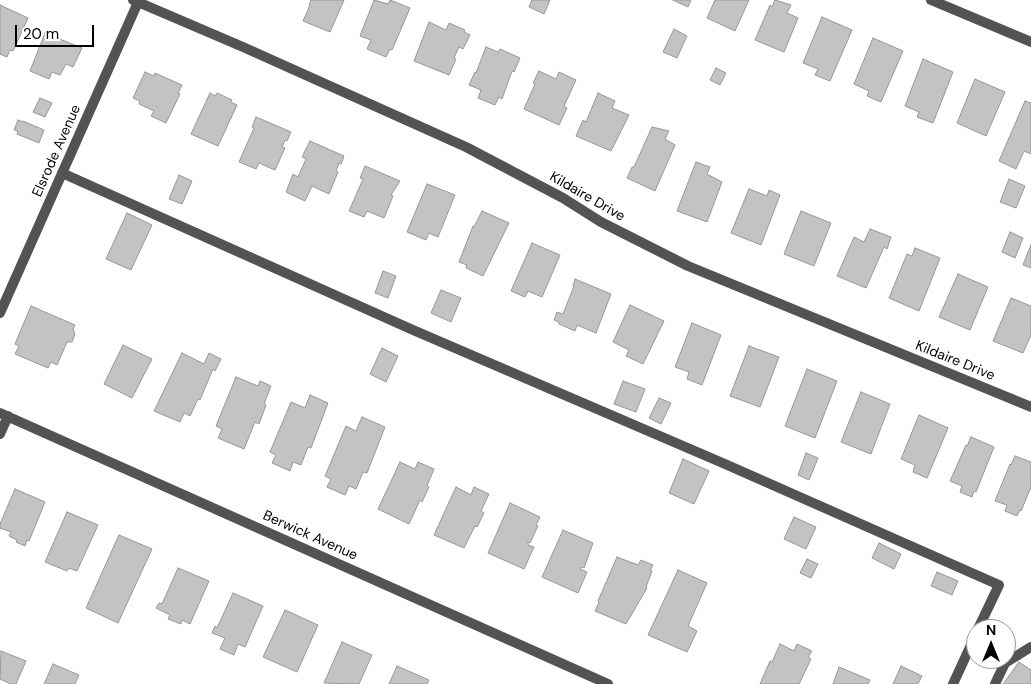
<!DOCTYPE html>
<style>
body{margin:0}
#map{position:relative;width:1031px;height:684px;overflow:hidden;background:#fff;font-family:"DM Sans",sans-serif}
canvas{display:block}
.north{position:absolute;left:966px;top:619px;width:50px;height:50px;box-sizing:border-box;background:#fff;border:1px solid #999;border-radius:50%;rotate:0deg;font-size:14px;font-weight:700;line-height:20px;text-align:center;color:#000}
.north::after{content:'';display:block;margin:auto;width:18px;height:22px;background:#000;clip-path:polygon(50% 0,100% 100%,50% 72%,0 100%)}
.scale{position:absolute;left:15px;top:25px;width:79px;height:22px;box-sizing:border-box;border:2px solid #000;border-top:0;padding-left:6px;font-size:15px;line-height:18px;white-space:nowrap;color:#000;-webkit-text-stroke:4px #fff;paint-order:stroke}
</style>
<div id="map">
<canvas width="1031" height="684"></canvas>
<div class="north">N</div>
<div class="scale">20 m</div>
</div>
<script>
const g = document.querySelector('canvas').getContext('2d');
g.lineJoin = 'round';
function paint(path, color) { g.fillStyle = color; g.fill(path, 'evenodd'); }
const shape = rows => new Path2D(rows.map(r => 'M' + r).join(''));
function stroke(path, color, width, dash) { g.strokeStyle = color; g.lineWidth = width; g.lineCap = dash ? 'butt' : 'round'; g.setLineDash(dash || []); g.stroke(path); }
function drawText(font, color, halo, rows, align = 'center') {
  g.font = font + ' "DM Sans",sans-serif'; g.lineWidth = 4.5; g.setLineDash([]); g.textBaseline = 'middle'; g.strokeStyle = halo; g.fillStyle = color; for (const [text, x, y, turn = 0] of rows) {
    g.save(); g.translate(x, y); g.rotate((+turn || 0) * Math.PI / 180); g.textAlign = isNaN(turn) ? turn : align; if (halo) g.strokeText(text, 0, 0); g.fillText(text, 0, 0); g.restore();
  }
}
const building = shape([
 [311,0,344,0,330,32,303,21,310,5,309,5,311,0],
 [374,0,388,4,390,0,410,8,392,50,390,49,386,57,367,49,371,40,360,36,374,0],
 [532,0,550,0,544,14,529,7,532,0],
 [673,0,691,0,688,7,673,0],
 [715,0,749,0,735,31,707,18,715,0],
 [775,0,791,5,787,13,798,18,784,52,755,40,770,5,772,7,775,0],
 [0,5,28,18,13,51,10,50,7,57,0,54,0,5],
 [822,17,852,30,830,81,815,75,818,69,803,63,822,17],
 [429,22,446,30,449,23,465,30,464,32,470,35,463,49,459,47,454,58,456,59,449,75,414,61,429,22],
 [674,29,687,36,677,58,663,52,674,29],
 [45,33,82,48,73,67,66,64,60,75,52,72,49,79,30,71,45,33],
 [873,38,903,51,881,102,867,96,869,91,854,84,873,38],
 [486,47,498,52,500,49,520,58,514,72,512,71,502,99,499,97,495,105,478,98,481,90,469,85,475,72,476,73,486,47],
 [923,59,953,72,933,123,917,117,919,112,905,106,923,59],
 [716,68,726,73,720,85,710,80,716,68],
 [539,71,556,79,559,72,576,80,564,106,567,108,559,125,524,109,535,84,533,83,539,71],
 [145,72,154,76,155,73,182,85,178,93,180,94,166,123,151,116,154,111,139,104,140,101,133,98,145,72],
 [975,79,1005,92,986,136,957,123,975,79],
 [210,93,215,96,217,93,232,100,231,102,237,105,218,146,191,134,210,93],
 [598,93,615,101,612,108,629,115,611,151,576,136,583,120,586,122,598,93],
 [40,98,52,103,45,117,33,112,40,98],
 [1025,101,1031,103,1031,154,1024,151,1016,169,999,161,1025,101],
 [256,117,291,132,287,141,285,140,282,147,285,148,275,170,259,163,256,169,239,162,254,128,252,127,256,117],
 [18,120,23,122,23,121,44,130,39,143,17,134,18,131,14,130,18,120],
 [652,127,669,131,665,139,675,145,655,191,627,178,632,167,634,167,652,127],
 [310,141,344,156,341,164,339,163,336,171,338,172,329,194,312,186,305,201,286,192,293,174,298,177,306,159,302,157,310,141],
 [696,162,710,167,707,174,722,182,707,222,677,211,696,162],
 [365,166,400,181,391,195,393,196,384,218,367,211,364,217,349,211,363,179,360,178,365,166],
 [179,175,192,181,182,204,169,199,179,175],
 [1009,179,1025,186,1016,208,1000,202,1009,179],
 [427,184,455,195,438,237,429,233,426,240,407,232,427,184],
 [749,189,767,196,769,190,780,195,761,245,731,233,749,189],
 [482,211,509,223,483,276,466,268,467,265,459,262,473,226,474,227,482,211],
 [801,211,831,223,814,266,784,254,801,211],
 [127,213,152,225,131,270,106,259,127,213],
 [870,229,891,237,887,249,884,247,866,288,837,276,854,237,864,242,870,229],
 [1010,232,1023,238,1015,258,1002,252,1010,232],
 [532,243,560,255,542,297,528,291,525,297,511,291,532,243],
 [1031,245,1031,268,1023,265,1031,245],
 [915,248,940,258,919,311,889,298,907,254,912,256,915,248],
 [383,271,396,276,388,298,375,293,383,271],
 [958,274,988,287,970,330,939,317,958,274],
 [575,279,611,294,596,333,577,325,575,331,559,324,559,322,554,320,557,312,563,314,574,286,573,286,575,279],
 [441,290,461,298,451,322,431,313,441,290],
 [1011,298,1031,306,1031,335,1023,353,993,341,1011,298],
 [630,305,664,321,643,364,626,356,629,350,613,342,630,305],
 [31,306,75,325,73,329,75,334,72,342,67,342,57,365,51,362,48,368,15,354,19,346,15,344,31,306],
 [692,323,721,335,702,385,687,379,689,372,675,367,692,323],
 [123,345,152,359,132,398,104,384,123,345],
 [749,346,779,357,760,407,730,396,749,346],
 [382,348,398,356,386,382,370,374,382,348],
 [182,353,204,364,209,353,221,359,215,371,213,369,200,400,198,399,190,416,184,413,180,422,154,411,182,353],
 [807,369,837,381,815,438,785,426,807,369],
 [236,377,258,386,260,381,271,386,264,404,266,405,259,424,255,422,244,449,218,438,222,429,216,426,236,377],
 [623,381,645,389,636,412,614,404,623,381],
 [861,392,890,404,871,454,841,442,861,392],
 [310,395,328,403,311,448,308,447,301,465,293,462,290,471,272,463,276,455,270,452,291,402,305,408,310,395],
 [659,398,671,403,661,424,649,418,659,398],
 [919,415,948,428,927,478,913,472,915,465,901,459,919,415],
 [362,417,385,427,367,473,363,472,356,489,349,486,345,495,327,487,331,479,325,476,346,426,356,431,362,417],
 [971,437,994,447,976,492,974,491,972,497,960,492,962,486,950,481,966,445,967,446,971,437],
 [806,453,818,458,809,480,798,475,806,453],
 [1015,456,1031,462,1031,487,1021,511,1020,510,1017,516,1005,511,1007,505,995,501,1010,464,1011,465,1015,456],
 [683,459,709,471,694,504,669,493,683,459],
 [400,462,415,469,418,462,434,469,427,486,429,487,422,502,420,500,409,524,378,509,400,462],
 [456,487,471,495,474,487,489,494,481,511,484,513,477,527,475,526,464,548,434,535,456,487],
 [15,489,45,502,29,541,27,540,25,546,16,542,17,540,9,536,11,532,0,528,0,524,15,489],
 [510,503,540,517,536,525,538,526,530,543,528,542,528,545,534,547,524,569,488,553,510,503],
 [67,512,98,525,77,571,69,568,67,571,45,562,67,512],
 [794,517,816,527,806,549,784,539,794,517],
 [563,530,593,543,584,568,582,567,580,569,587,572,578,593,542,577,563,530],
 [119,535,152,549,118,623,86,608,119,535],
 [879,543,901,554,894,569,872,558,879,543],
 [617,557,638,565,641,560,653,565,650,571,652,571,646,587,647,588,626,624,595,611,599,602,598,601,617,557],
 [807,559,818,564,811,578,800,573,807,559],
 [178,568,209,581,190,624,182,620,181,624,168,619,170,615,156,608,159,603,162,604,178,568],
 [678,570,707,583,688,626,697,631,687,652,648,635,678,570],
 [937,572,958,581,952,595,931,586,937,572],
 [233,593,263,606,245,647,238,644,234,655,220,649,225,638,212,633,215,626,217,628,233,593],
 [285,610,318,625,297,672,263,657,285,610],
 [342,642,372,655,359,684,324,683,342,642],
 [780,644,794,651,797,644,812,651,808,657,811,659,799,684,760,684,770,661,772,662,780,644],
 [1,651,26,661,16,684,11,684,0,679,1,651],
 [1019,662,1031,670,1031,684,1003,684,1019,662],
 [53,664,79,675,75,684,44,684,53,664],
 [397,666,429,680,427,684,389,684,397,666],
 [901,666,922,676,918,684,893,684,901,666],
 [839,667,870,680,868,684,833,684,839,667]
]);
paint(building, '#c3c3c3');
stroke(building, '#979797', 1);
stroke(shape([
 [62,173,413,330,725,464,999,585,978,629],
 [953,684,976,634],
 [995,684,1005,663,1031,647]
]), '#535353', 10);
stroke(shape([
 [133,0,243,47,466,147,563,198,601,222,688,266,1031,407],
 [931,0,1031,42],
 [0,313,139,0],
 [0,413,608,684],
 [0,434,8,416]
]), '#535353', 10);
drawText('14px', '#000', '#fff', [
 ["Elsrode Avenue",57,151,-66],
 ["Kildaire Drive",587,197,30],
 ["Kildaire Drive",955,361,22],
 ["Berwick Avenue",310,536,24]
]);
</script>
